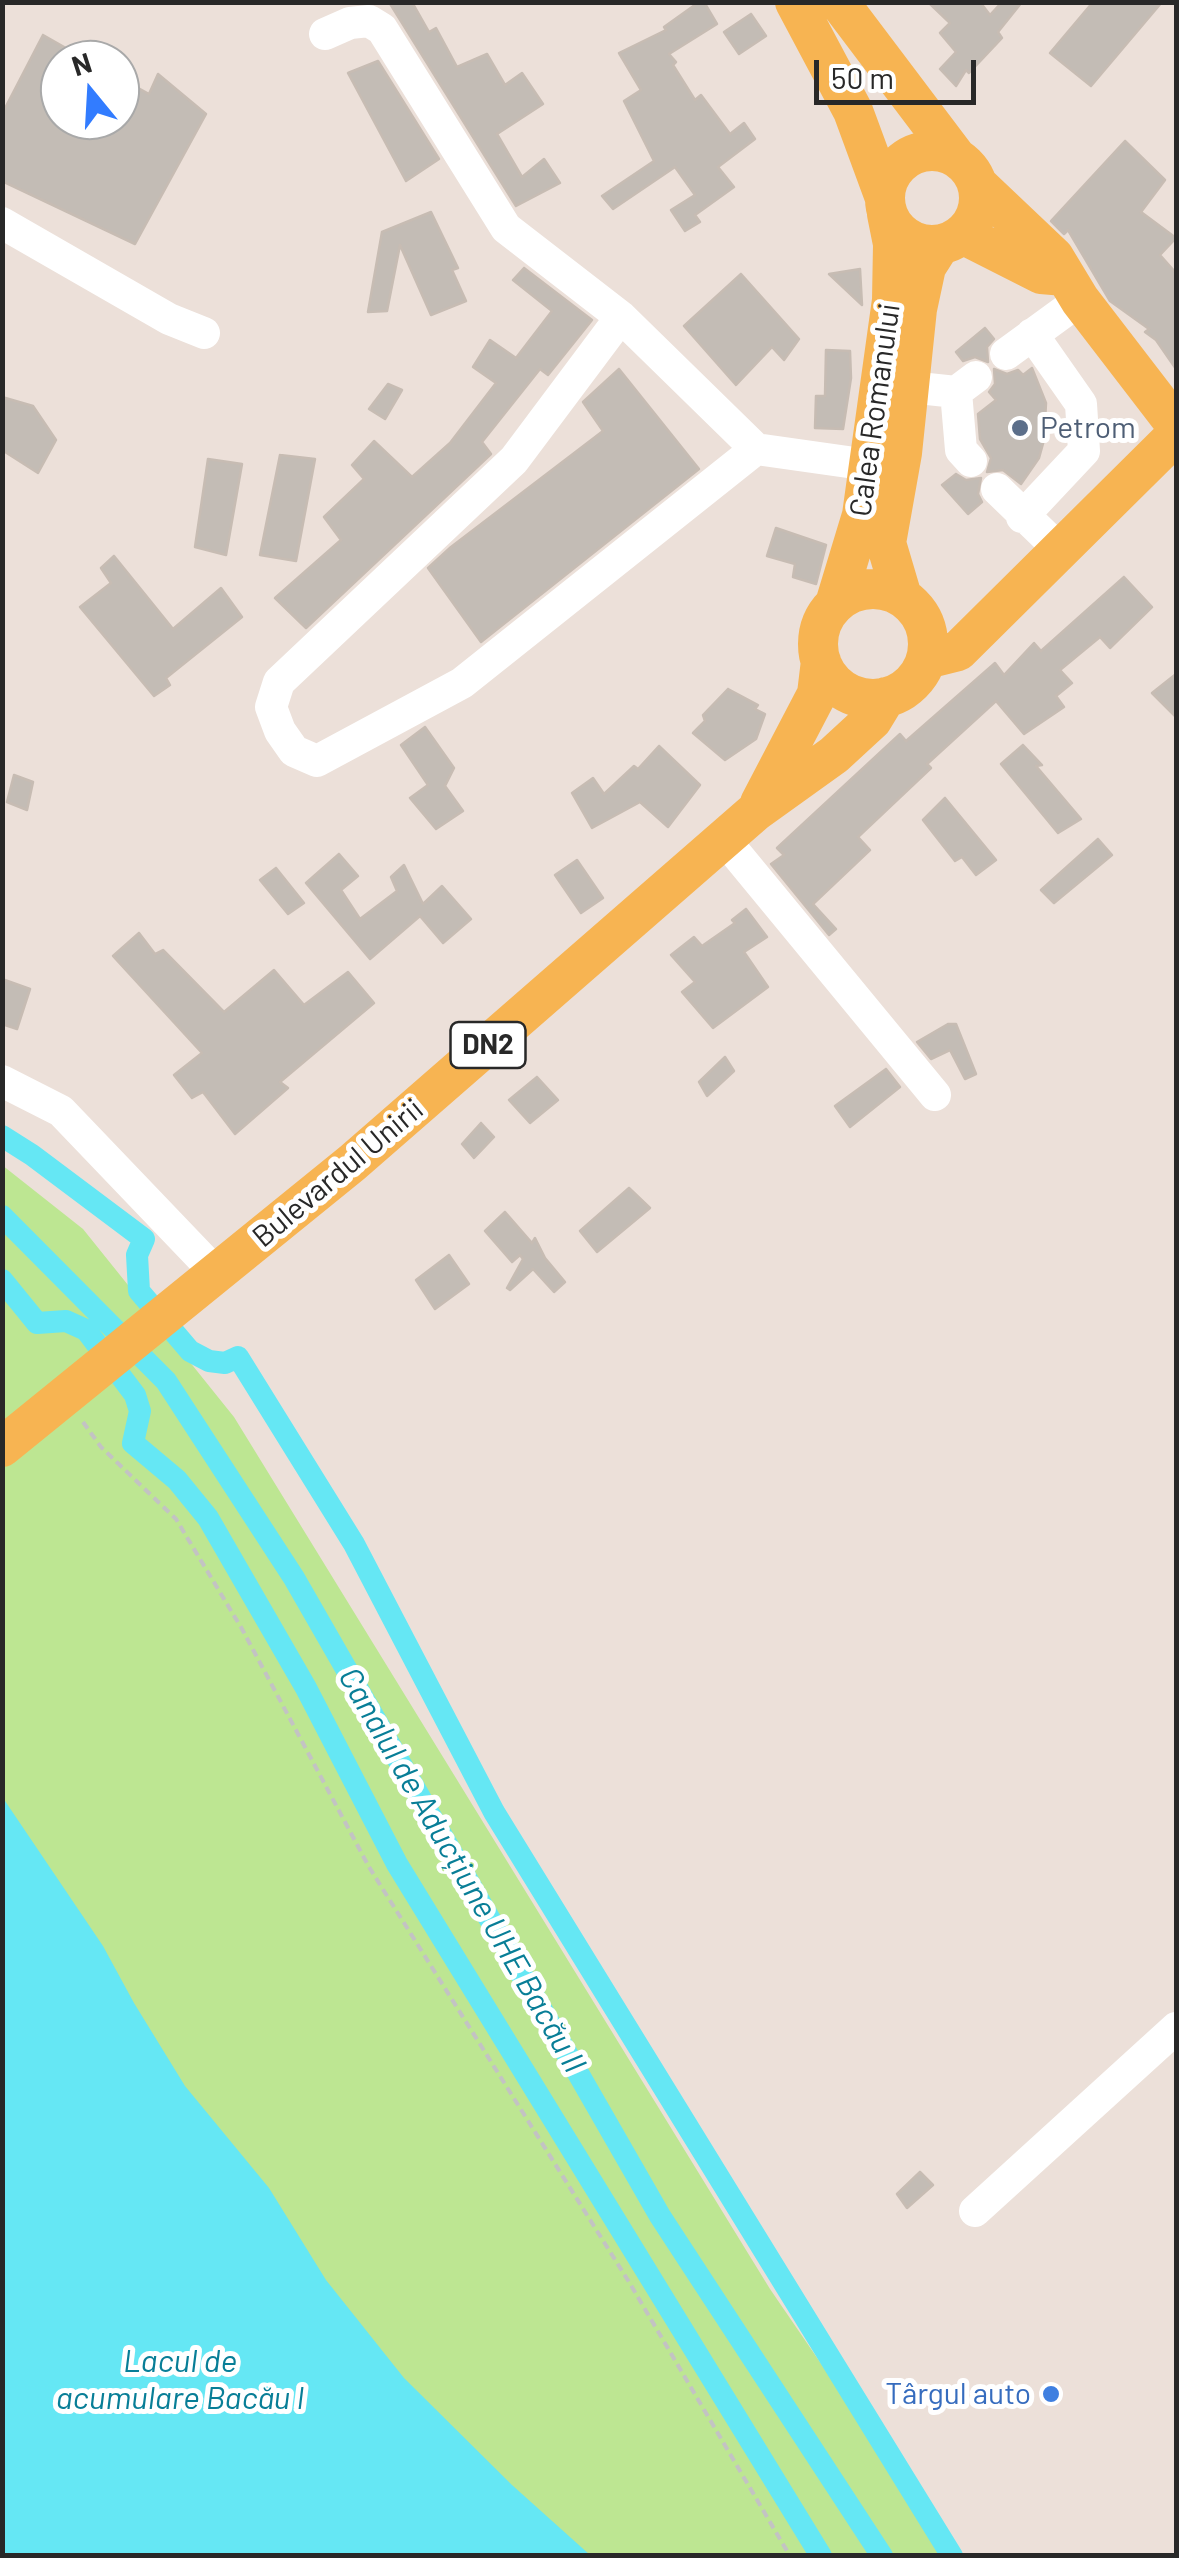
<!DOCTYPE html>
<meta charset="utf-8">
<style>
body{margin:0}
#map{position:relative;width:1179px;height:2558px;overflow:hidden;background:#ece0d9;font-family:Barlow,sans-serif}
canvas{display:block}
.frame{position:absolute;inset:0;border:5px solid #282828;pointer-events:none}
.north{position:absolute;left:40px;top:40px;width:100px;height:100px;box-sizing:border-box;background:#fff;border:2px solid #a9a9a9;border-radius:50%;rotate:342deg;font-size:28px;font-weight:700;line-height:40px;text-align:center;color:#282828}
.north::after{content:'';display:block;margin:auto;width:35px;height:45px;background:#327cff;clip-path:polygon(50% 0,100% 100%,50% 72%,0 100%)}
.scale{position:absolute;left:814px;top:60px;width:162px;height:45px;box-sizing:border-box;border:5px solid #282828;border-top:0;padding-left:12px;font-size:30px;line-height:35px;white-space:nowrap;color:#282828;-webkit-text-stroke:8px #fff;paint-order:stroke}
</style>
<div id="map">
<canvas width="1179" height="2558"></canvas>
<div class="frame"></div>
<div class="north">N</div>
<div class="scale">50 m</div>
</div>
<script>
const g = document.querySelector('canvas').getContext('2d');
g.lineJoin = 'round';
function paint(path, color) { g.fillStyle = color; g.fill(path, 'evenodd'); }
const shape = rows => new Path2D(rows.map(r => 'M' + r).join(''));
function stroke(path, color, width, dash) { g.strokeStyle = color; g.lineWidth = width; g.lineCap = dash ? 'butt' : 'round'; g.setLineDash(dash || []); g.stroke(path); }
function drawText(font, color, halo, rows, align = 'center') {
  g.font = font + ' Barlow,sans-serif'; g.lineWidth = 10; g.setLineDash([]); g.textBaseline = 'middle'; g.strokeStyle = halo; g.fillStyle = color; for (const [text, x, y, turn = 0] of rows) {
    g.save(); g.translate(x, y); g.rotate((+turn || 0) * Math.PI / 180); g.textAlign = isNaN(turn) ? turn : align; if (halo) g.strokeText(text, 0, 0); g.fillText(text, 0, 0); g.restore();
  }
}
paint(shape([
 [2,1165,83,1229,234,1417,770,2289,952,2555,3,2555]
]), '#bde692');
paint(shape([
 [3,1798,103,1946,134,2003,185,2086,269,2188,326,2280,404,2378,512,2485,590,2555,3,2555]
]), '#65e7f4');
stroke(shape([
 [2,1136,32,1155,144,1239,137,1255,139,1291,190,1351,209,1361,225,1363,238,1357,354,1544,494,1812,952,2556],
 [2,1216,166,1381,294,1578,660,2216,882,2556],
 [2,1280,37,1323,66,1321,86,1330,135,1395,140,1411,133,1443,177,1480,208,1518,306,1688,397,1864,821,2556]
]), '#65e7f4', 22);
const building = shape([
 [389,2,412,2,429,32,436,28,457,67,487,54,505,85,522,73,543,104,497,134,522,177,544,159,560,183,516,206,389,2],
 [699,2,704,2,717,24,669,54,676,62,673,65,695,100,701,95,730,134,744,123,755,139,718,167,734,187,695,215,700,222,685,231,671,210,695,195,675,167,613,209,602,196,654,161,624,101,641,90,619,53,666,30,664,27,699,2],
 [928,2,980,2,990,15,1002,2,1022,2,998,32,1002,38,969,73,966,70,956,86,940,69,956,52,940,33,950,23,928,2],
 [1093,2,1162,2,1091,86,1050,53,1093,2],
 [751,14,766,36,739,54,724,32,751,14],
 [43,35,87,60,60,60,60,120,120,120,120,78,149,94,158,74,206,114,135,244,2,181,2,114,43,35],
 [378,61,439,159,406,181,348,73,378,61],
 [1125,141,1165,180,1141,212,1176,238,1160,255,1176,273,1176,369,1156,340,1145,332,1149,329,1110,301,1068,230,1064,234,1051,221,1125,141],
 [431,212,458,268,452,270,466,301,431,315,400,245,387,311,368,312,382,232,431,212],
 [524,268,592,320,548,375,540,369,482,442,491,454,306,628,275,598,341,540,324,517,364,479,352,465,374,441,412,477,450,443,496,383,473,367,490,340,516,358,552,311,513,280,524,268],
 [860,269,862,305,829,274,860,269],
 [741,274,799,339,784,360,772,347,736,385,684,326,741,274],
 [985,328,994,339,987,347,988,362,975,357,963,361,956,352,985,328],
 [826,350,850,351,851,378,843,429,815,428,816,396,825,396,826,350],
 [1032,368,1046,403,1044,440,1039,458,1021,484,1003,470,987,472,991,458,980,439,978,414,996,400,989,392,995,384,994,369,1007,374,1018,370,1023,375,1032,368],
 [619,369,699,469,481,642,428,568,451,547,603,431,583,402,619,369],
 [388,384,402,390,385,419,369,409,388,384],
 [2,397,33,406,56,440,38,473,2,450,2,397],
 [280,455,315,459,296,561,260,555,280,455],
 [208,459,242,464,226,555,195,547,208,459],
 [956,474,966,480,981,478,978,494,982,502,968,514,942,485,956,474],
 [776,528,826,545,816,584,793,577,795,564,767,556,776,528],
 [114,556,173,629,221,588,242,617,166,678,170,685,154,696,80,607,111,583,101,568,114,556],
 [1124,577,1152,607,1110,648,1100,637,1060,670,1072,683,1056,696,1064,707,1024,734,996,701,927,764,931,768,858,837,870,850,813,904,836,929,829,935,771,864,784,855,777,848,900,734,906,741,995,663,1004,675,1034,643,1041,651,1124,577],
 [1176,674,1176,717,1152,693,1176,674],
 [728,689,758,705,755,709,765,714,756,739,725,760,693,733,705,721,703,715,728,689],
 [425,727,454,768,445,786,463,811,436,829,410,798,428,785,401,745,425,727],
 [1023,745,1042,765,1036,766,1081,819,1058,833,1001,764,1023,745],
 [659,746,700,785,668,827,640,802,592,828,572,793,593,778,604,794,634,766,638,769,659,746],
 [14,775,33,782,27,810,7,802,14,775],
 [945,798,996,860,976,875,962,857,955,861,923,820,945,798],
 [1098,839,1112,855,1054,903,1041,890,1098,839],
 [339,854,358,876,341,890,360,919,397,891,391,877,404,865,423,904,442,886,471,919,443,943,420,916,370,959,306,883,339,854],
 [577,860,603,898,581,913,555,875,577,860],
 [276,868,304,903,288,914,260,880,276,868],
 [746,909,767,937,744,952,768,987,713,1028,682,992,695,982,671,955,694,937,702,946,735,923,732,920,746,909],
 [139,933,155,954,163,950,224,1012,274,970,304,1005,348,972,374,1003,280,1082,288,1088,235,1134,203,1092,192,1098,174,1075,202,1053,113,956,139,933],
 [2,979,30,989,17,1029,2,1024,2,979],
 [948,1024,956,1024,976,1074,965,1079,950,1050,931,1059,917,1042,948,1024],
 [725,1057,734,1071,707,1096,699,1082,725,1057],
 [886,1069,900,1087,850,1127,835,1106,886,1069],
 [537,1077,558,1100,530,1123,509,1100,537,1077],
 [481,1123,494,1137,474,1158,462,1144,481,1123],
 [629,1188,650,1208,597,1252,580,1231,629,1188],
 [505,1212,532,1243,535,1238,545,1258,565,1282,554,1292,533,1269,510,1290,507,1288,523,1259,520,1255,512,1262,485,1231,505,1212],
 [449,1255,469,1284,435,1309,416,1280,449,1255],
 [920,2172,933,2185,907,2208,897,2194,920,2172]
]);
paint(building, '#c3bcb5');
stroke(building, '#c7bcb3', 2.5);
stroke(shape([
 [83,1422,101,1447,176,1519,242,1629,369,1867,629,2282,790,2556]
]), '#c3c3c3', 4, [8, 5]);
stroke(shape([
 [325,34,350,23,369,21,382,29,506,228,621,317,756,449,869,465],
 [2,223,169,319,204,333],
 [621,317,514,460,279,682,271,707,280,731,294,751,317,761,462,683,756,449],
 [1006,354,1080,300],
 [909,387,956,392,976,377],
 [956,392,961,450,971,461],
 [997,489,1060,550],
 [1022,517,1084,451,1081,404,1032,334],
 [724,839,935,1095],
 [2,1081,61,1111,217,1274],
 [975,2211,1176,2028]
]), '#fff', 32);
stroke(shape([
 [795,2,853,111,885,198],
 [839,2,956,157],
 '885 198a47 47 0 1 1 94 0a47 47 0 1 1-94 0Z',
 [977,184,1054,257,1080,300,1176,425],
 [962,234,1041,274,1065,276],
 '818 644a55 55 0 1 1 110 0a55 55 0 1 1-110 0Z',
 [902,597,886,543,902,453,917,309,926,267,940,245],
 [835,604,862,515,892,300,893,244,887,214],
 [926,659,958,651,1176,435],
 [760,803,817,694,821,661],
 [2,1447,352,1163,756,811,834,755,872,720,886,697]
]), '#f7b452', 40);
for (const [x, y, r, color] of [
 [1020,428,10,"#5c6f8a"],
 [1051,2394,10,"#3f7fe0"]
]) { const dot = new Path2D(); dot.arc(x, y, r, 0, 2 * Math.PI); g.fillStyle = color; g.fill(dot); stroke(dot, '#fff', 4); }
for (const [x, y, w] of [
 [488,1045,75]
]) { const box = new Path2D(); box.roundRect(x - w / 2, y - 23, w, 46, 8); g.fillStyle = '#fff'; g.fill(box); stroke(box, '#282828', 2.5); }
drawText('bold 28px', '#282828', null, [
 ["DN2",488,1045]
]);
drawText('30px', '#282828', '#fff', [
 ["Calea Romanului",875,410,-82],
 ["Bulevardul Unirii",338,1173,-40]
]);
drawText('30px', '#4e5e75', '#fff', [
 ["Petrom",1040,428]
], 'left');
drawText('30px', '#366cbe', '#fff', [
 ["Târgul auto",1031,2394]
], 'right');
drawText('italic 32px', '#087e97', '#fff', [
 ["Canalul de Aducțiune UHE Bacău II",462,1870,60],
 ["Lacul de",180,2361],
 ["acumulare Bacău I",180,2398]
]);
</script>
